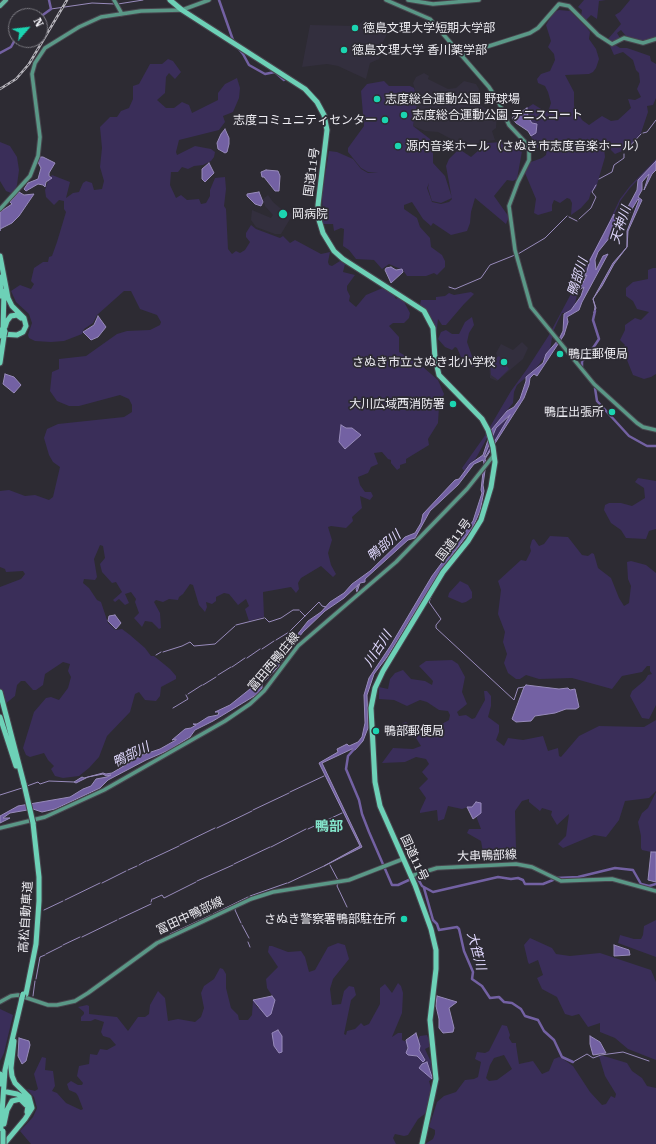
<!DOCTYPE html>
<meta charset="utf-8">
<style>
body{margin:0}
#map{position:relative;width:656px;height:1144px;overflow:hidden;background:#2d2b33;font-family:"Roboto Serif",serif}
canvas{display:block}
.north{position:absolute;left:8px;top:8px;width:40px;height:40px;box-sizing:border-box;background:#2d2b33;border:1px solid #7a7980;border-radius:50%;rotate:62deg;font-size:11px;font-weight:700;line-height:16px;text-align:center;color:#eeedf3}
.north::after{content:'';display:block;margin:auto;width:14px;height:18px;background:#1bd5b1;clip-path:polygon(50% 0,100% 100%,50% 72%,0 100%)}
</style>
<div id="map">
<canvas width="656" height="1144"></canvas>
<div class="north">N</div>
</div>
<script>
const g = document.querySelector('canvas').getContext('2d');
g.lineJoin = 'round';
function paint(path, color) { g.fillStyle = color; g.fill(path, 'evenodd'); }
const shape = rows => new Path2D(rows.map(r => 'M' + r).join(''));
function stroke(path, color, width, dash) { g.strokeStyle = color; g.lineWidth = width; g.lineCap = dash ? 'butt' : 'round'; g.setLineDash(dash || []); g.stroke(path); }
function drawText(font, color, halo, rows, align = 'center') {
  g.font = font + ' "Roboto Serif","Noto Sans JP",serif'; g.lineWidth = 3.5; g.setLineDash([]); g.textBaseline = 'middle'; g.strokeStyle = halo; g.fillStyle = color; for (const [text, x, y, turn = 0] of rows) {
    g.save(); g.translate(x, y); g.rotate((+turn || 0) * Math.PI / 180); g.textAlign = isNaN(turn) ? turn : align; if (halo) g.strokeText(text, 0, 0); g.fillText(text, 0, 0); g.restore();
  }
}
paint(shape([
 [364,20,385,23,389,25,389,30,382,44,383,49,379,59,370,63,366,79,338,66,327,64,302,67,310,25,357,26],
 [424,73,429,76,428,79,448,89,456,88,464,81,476,84,479,89,478,100,482,106,491,112,496,109,497,113,496,128,492,131,495,140,481,142,468,148,438,132,425,131,413,126,418,100,413,83,416,77],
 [268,195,273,202,280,208,293,214,281,234,275,234,256,227,251,220,252,210,271,218,273,215,265,206,263,199],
 [522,342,528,348,523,359,497,381,490,378,489,361,497,356,496,353,501,344,513,350]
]), '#332f3e');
paint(shape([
 [584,0,606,0,599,1,597,19,591,15,586,20,581,16,582,10,578,7],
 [630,0,656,0,656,38,641,42,626,36,621,30,617,33,620,38,610,42,608,39,621,24,615,15,620,12],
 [559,10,570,11,586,27,590,32,589,39,596,49,599,59,596,68,593,72,589,74,565,75,574,92,574,106,582,120,589,125,602,116,611,121,618,120,631,108,628,99,635,100,641,97,637,89,640,82,639,73,636,70,633,60,623,52,614,55,610,46,614,44,620,48,627,48,650,56,651,61,656,64,656,98,653,105,647,106,648,112,641,133,627,149,615,154,609,148,604,148,605,157,596,188,591,192,589,199,581,208,571,215,572,203,570,199,567,198,560,203,554,200,552,205,552,211,538,215,534,213,536,199,525,173,531,162,542,158,546,155,547,149,540,147,533,149,531,145,533,142,531,136,533,135,535,124,532,123,528,117,527,108,533,104,546,112,549,109,551,103,548,92,545,86,538,83,537,79,541,74,550,71,555,60,554,54,548,47,551,41,546,25,554,12],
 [168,59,173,61,181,72,175,79,169,73,166,77,165,93,157,100,166,108,174,108,182,102,189,105,192,113,218,100,218,93,225,84,237,78,240,88,239,98,233,112,223,116,225,122,219,130,179,140,176,152,177,155,195,146,211,149,215,152,214,157,211,161,203,165,194,166,188,169,182,167,178,172,171,172,170,185,176,198,181,195,187,200,199,199,201,204,206,203,210,196,210,190,215,178,225,177,226,189,224,206,226,209,228,249,232,254,236,251,240,253,245,250,250,242,246,237,246,233,251,225,256,229,280,238,283,236,290,243,295,240,321,254,330,252,328,262,329,265,332,266,340,261,345,264,343,272,355,275,347,286,347,290,350,296,349,301,356,307,366,295,385,287,391,290,396,299,399,297,403,300,410,313,409,318,404,323,393,323,389,326,399,337,399,352,423,367,438,380,444,394,439,406,438,423,428,439,429,445,406,459,406,463,400,465,400,468,397,470,391,463,391,460,388,459,382,452,374,453,378,464,371,467,368,473,358,477,360,485,365,492,371,492,373,496,370,500,360,496,362,508,352,517,353,521,346,528,331,526,328,527,332,540,328,553,331,565,336,574,333,577,321,566,301,578,298,583,299,589,296,593,291,587,263,592,264,617,249,621,245,609,249,606,246,599,238,605,229,594,224,593,216,597,216,601,212,604,206,602,207,607,205,612,199,605,193,585,190,584,183,594,179,597,178,600,169,599,163,602,156,600,154,602,160,613,161,628,159,629,152,622,145,621,142,627,134,618,139,613,135,602,136,599,131,592,125,594,129,603,125,605,119,599,115,602,113,600,122,592,116,582,112,583,102,572,100,564,105,558,103,546,100,545,94,559,97,577,95,580,84,579,83,583,89,588,97,600,101,602,108,623,116,630,122,629,130,635,145,648,151,656,154,656,170,669,176,676,176,679,161,687,160,696,156,701,145,700,139,692,135,694,130,712,107,736,99,757,89,768,79,776,63,778,55,776,51,769,54,766,48,760,44,753,30,757,26,755,23,748,34,712,46,698,51,697,59,700,68,688,71,677,68,671,70,664,63,662,45,674,43,685,36,690,33,690,25,681,21,681,17,685,15,696,0,708,0,587,21,579,25,574,23,571,6,572,5,569,0,567,0,491,9,490,25,496,35,495,49,500,53,497,60,467,53,462,49,455,44,438,47,429,58,424,124,417,132,412,132,405,129,399,120,395,79,406,69,406,57,401,50,391,52,372,59,369,59,359,86,356,117,334,127,331,150,330,160,325,161,322,157,315,140,309,131,291,124,291,97,315,93,323,84,329,82,334,64,341,51,342,35,341,29,338,28,335,32,323,29,314,16,302,11,291,20,285,31,289,34,284,31,281,34,268,43,262,48,262,49,257,52,256,57,242,66,212,64,209,64,201,59,200,54,205,46,197,45,190,48,181,52,175,70,182,66,198,73,193,79,192,83,183,86,181,92,183,94,190,102,189,104,181,100,167,102,148,100,127,110,117,117,117,121,111,129,108,133,99,133,86,139,84,150,64,162,64],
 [384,81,389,86,410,86,414,88,418,100,413,126,430,139,433,147,433,163,445,176,452,198,441,203,432,201,428,188,429,183,427,188,432,202,441,204,449,202,452,199,446,166,449,159,459,149,471,157,487,143,502,142,519,146,522,151,517,179,513,181,507,180,494,196,509,217,506,224,475,198,471,212,470,223,467,231,451,235,433,223,431,226,423,219,412,202,404,205,404,209,417,218,420,227,430,238,431,247,442,255,445,261,445,267,437,275,434,273,426,276,407,276,403,270,389,264,382,269,374,260,356,259,349,250,343,246,344,229,341,228,334,231,333,224,323,224,322,194,329,151,337,152,353,159,361,169,368,173,378,173,368,172,361,168,348,152,348,148,364,126,361,91,367,84],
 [0,142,10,146,17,157,19,170,17,185,15,190,11,193,6,191,0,181],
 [656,159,656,161,630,188,621,200,587,271,581,277,575,290,578,292,574,307,569,313,562,313,558,321,553,332,550,350,534,371,517,385,514,392,513,403,492,429,476,458,464,471,462,468,484,437,511,391,527,369,549,335,604,232,620,199,630,186],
 [653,268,656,268,656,374,651,377,644,379,633,375,627,360,620,354,620,350,625,345,620,340,625,330,625,325,635,318,641,320,649,312,637,309,633,301,626,296,626,288,633,282,648,279,648,270],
 [471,292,474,294,464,304,446,325,442,325,438,319,436,337,433,320,420,305,421,300,436,300,436,297,445,296,449,293,454,295],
 [472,317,474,325,469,333,467,342,474,362,474,366,472,367,468,358,461,357,457,348,455,347,452,350,445,347,438,339,441,332,446,330,452,334,459,334,465,322],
 [499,356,509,369,498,380,491,375,490,362],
 [511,415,486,456,483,458,496,428],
 [638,478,656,481,656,529,649,531,646,539,626,538,621,530,611,523,604,510,605,505,609,503,621,503,632,506,645,498,644,488,635,482],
 [550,536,568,537,582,555,588,556,592,553,594,554,598,568,611,578,619,598,624,606,629,603,631,586,628,579,627,562,631,561,646,565,656,573,656,705,649,719,642,718,630,696,632,691,645,680,648,675,652,674,650,671,650,666,647,666,642,672,622,676,612,689,572,678,539,679,526,675,520,679,516,679,508,673,504,663,507,654,503,642,505,632,498,614,501,590,498,581,521,560,526,561,531,551,530,547,532,540,534,539,539,546,544,544],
 [460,581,468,585,472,592,472,598,466,602,462,603,448,597,449,593],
 [452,660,458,664,465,677,462,692,467,704,457,712,459,716,466,715,472,719,475,718,485,700,484,691,487,691,491,696,491,706,488,717,499,725,499,732,496,740,504,746,508,738,523,740,543,736,548,751,558,748,559,756,561,757,579,736,599,726,644,727,656,720,656,791,649,798,625,801,619,820,606,837,594,835,563,848,558,844,566,836,569,814,557,825,551,815,552,811,542,808,540,811,529,802,529,799,522,801,515,811,516,849,512,851,500,852,489,859,484,858,481,841,467,833,469,829,481,829,476,816,481,809,479,803,476,802,472,807,468,807,462,809,448,806,444,819,438,821,437,810,420,813,420,811,426,798,419,788,428,779,422,772,429,764,426,759,416,757,405,762,382,763,393,748,413,749,421,746,416,738,407,735,401,731,400,727,403,723,406,722,412,727,423,730,440,725,449,720,450,715,448,711,439,710,427,702,420,700,407,706,394,700,379,699,379,687,388,689,390,679,395,673,403,670,411,679,425,681,432,685,433,681,419,666,426,661],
 [656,792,656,852,651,852,642,850,641,848,641,836,638,822,642,813,648,808],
 [656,920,656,957,618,943,620,935,634,939,641,939,643,935,644,926],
 [530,938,552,948,556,954,570,956,600,953,651,970,656,982,656,1060,628,1049,615,1038,600,1032,600,1023,588,1027,579,1014,572,1016,565,1014,557,997,542,989,537,978,543,975,538,960,529,964,528,962,524,945],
 [338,943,345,945,349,959,333,979,330,989,332,1005,341,1004,344,991,349,986,354,987,356,995,351,1000,344,1034,346,1035,347,1031,355,1029,361,1023,364,1026,369,1024,380,1004,380,988,385,984,392,993,398,983,401,986,403,993,402,1013,392,1037,398,1033,402,1033,402,1040,407,1042,408,1055,417,1056,423,1061,419,1050,418,1039,420,1036,427,1035,431,1046,425,1049,430,1060,434,1063,435,1078,429,1081,432,1091,426,1113,418,1119,408,1135,404,1136,395,1134,393,1138,396,1144,31,1144,20,1131,33,1117,37,1108,34,1097,27,1089,35,1091,38,1089,34,1074,42,1057,46,1058,45,1070,53,1071,55,1086,52,1091,57,1093,66,1103,81,1110,83,1109,78,1096,76,1093,69,1090,67,1084,71,1081,78,1085,82,1085,83,1083,77,1076,79,1066,89,1064,90,1054,97,1055,100,1049,107,1050,116,1045,110,1038,103,1036,101,1032,104,1022,95,1019,91,1021,81,1021,81,1017,84,1014,84,1012,78,1007,87,1005,89,1006,89,1014,117,1017,128,1031,138,1017,145,1017,149,1014,150,1005,158,991,165,998,168,1021,178,1019,195,1022,201,1017,204,1008,201,993,204,986,214,979,220,968,223,969,226,974,226,988,231,1008,238,1015,239,1020,248,1020,252,1015,253,1000,258,1008,275,1000,267,988,266,979,278,967,268,952,269,946,272,946,288,952,301,951,305,957,309,972,315,970,328,947],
 [0,1009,13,1015,4,1053,0,1061],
 [502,1025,507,1026,510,1035,509,1038,512,1043,516,1043,516,1045,519,1064,533,1061,542,1074,549,1071,554,1059,559,1057,563,1059,573,1066,590,1092,602,1105,606,1104,611,1096,615,1098,616,1094,605,1076,599,1056,604,1056,627,1063,632,1071,642,1078,647,1086,656,1088,656,1144,425,1144,433,1139,435,1134,435,1130,429,1127,437,1102,444,1096,456,1092,465,1080,474,1079,478,1077,481,1062,475,1059,477,1052,485,1053,489,1051],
 [504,1055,512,1069,497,1080,489,1081,486,1078,490,1065,494,1058]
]), '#3a2e59');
const water = shape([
 [527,108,528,117,532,123,537,124,536,133,531,136,528,131,516,123,512,118,527,108],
 [225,129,229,138,229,144,227,152,225,153,218,149,217,143,221,134,225,129],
 [39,157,43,157,55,163,49,173,49,176,52,178,46,182,45,187,43,185,38,184,26,191,24,189,28,183,38,179,41,168,38,162,39,157],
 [656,161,656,170,652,174,644,190,649,174,642,182,642,190,638,197,642,200,628,231,627,247,614,264,602,286,593,299,596,308,594,313,595,307,593,299,613,263,627,247,627,231,639,200,638,199,623,224,614,232,598,252,595,260,596,270,603,256,608,254,582,302,579,310,567,317,568,322,564,335,537,376,534,374,530,378,529,385,524,398,485,459,486,463,483,485,484,491,480,511,473,527,438,574,387,657,374,674,367,695,368,728,363,741,355,750,352,749,322,763,362,847,324,866,360,846,319,763,338,752,337,749,347,744,349,746,358,742,362,737,365,723,364,695,369,678,391,645,432,576,473,521,482,493,481,490,484,463,483,460,474,464,458,485,430,511,415,538,408,540,365,579,365,582,360,583,357,592,356,589,359,584,344,598,325,611,303,632,287,652,278,667,262,684,262,688,256,695,213,721,195,730,190,737,169,750,146,760,108,780,100,788,55,809,42,812,33,809,10,813,3,818,10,818,0,823,0,816,18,806,70,797,83,789,91,786,96,779,107,777,111,775,106,776,103,774,88,777,76,783,74,782,82,777,84,778,103,773,106,774,112,773,142,755,160,749,176,740,176,739,172,740,185,729,191,728,196,725,193,724,197,724,208,717,218,715,219,712,215,712,230,705,255,685,259,686,286,649,308,621,321,612,330,602,344,593,352,584,370,571,405,537,415,533,421,523,423,514,455,480,459,479,470,464,483,455,488,440,487,436,492,429,507,411,514,407,520,399,526,381,526,377,543,363,546,354,559,339,563,331,564,314,571,310,581,296,584,287,579,290,587,275,584,277,587,271,590,260,614,214,614,218,616,220,622,218,637,190,638,180,656,161],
 [510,415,486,456,484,457,496,428,510,415],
 [209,163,214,173,205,182,202,179,202,169,209,163],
 [266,170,278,171,280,176,279,191,275,191,264,177,262,177,261,172,266,170],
 [19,192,24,195,34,194,19,216,12,223,0,229,0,231,0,212,12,204,10,202,19,192],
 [259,192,263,202,261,206,255,204,247,196,247,194,259,192],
 [391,267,396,270,402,269,403,272,391,283,385,270,386,268,391,267],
 [98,316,106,327,98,337,91,340,83,332,94,325,98,316],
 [5,374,14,377,21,385,14,393,3,384,5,374],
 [341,425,346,428,352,428,361,435,345,449,339,442,341,425],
 [115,615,121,623,116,629,108,621,109,616,115,615],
 [526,685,559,689,568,688,570,690,575,689,579,707,576,709,566,709,555,713,535,716,531,721,516,722,512,719,524,687,526,685],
 [476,802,481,803,481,813,473,819,467,807,472,807,476,802],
 [651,852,656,852,656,882,648,880,651,852],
 [614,945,629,950,630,955,614,956,614,945],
 [272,996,275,1000,271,1014,267,1017,253,1000,272,996],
 [437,996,457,1002,449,1008,454,1028,453,1032,443,1033,439,1028,439,1019,436,1006,437,996],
 [278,1030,282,1036,282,1052,279,1053,274,1046,272,1033,278,1030],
 [416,1033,420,1046,419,1050,425,1060,423,1062,417,1056,408,1055,406,1053,408,1048,406,1040,416,1033],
 [590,1036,600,1042,606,1053,593,1055,590,1044,590,1036],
 [19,1038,29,1041,30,1045,26,1061,22,1064,18,1056,19,1038],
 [427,1062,432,1077,432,1079,419,1068,422,1064,427,1062]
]);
paint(water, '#7361a3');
stroke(water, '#988bbb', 1);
stroke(shape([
 [118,4,143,0],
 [51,9,92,3,115,4],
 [643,133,647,132,656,120],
 [628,148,641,134],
 [599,179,612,172,614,165,624,158,624,154],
 [569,217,577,221],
 [579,219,591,208,596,197,592,192,596,185],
 [518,254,545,238,567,216],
 [449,287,455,289,481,278,490,265,515,255],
 [432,595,429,602,441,619,436,625,436,628,514,700,518,688,524,687],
 [300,611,305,616],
 [265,618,269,622,281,618,293,610,299,610],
 [236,625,264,618],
 [276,640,289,632,319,602,322,606,326,607],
 [262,649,274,641],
 [163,652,182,646,190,642,194,646,215,644,235,626],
 [156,655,161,652],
 [247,658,260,649],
 [232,667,245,658],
 [218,675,231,667],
 [203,685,216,677],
 [188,694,202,685],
 [173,708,188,699,186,695],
 [27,786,38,782,40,784,49,781,74,782],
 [290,792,324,776],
 [0,795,22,788],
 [253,810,289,793],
 [217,828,252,811],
 [308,829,342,813],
 [180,845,215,828],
 [271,847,306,829],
 [147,861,179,846],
 [234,864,270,847],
 [139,865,146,861],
 [330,865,338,880],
 [128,870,137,866],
 [197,881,233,865],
 [102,883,126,871],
 [288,883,324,866],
 [338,883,337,886,347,907],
 [250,896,287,883],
 [153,899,162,895,164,898,196,882],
 [65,900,100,883],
 [151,902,152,899],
 [236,907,235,910,241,923],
 [44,910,63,901],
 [213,914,248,897],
 [119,919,151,904],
 [242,925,249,938],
 [170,934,211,915],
 [82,937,117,920],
 [248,942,250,947],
 [63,945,80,937],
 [46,954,62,946],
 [36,979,40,957,45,955],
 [33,996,35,981],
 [573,1062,587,1054,593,1058,601,1055,623,1052,649,1061]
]), '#988bbb', 1);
stroke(shape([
 [219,0,233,40],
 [40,17,51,9,49,0],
 [239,49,243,54,249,65,265,74,275,72,284,80],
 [0,53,11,47,16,38],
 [582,367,582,361,587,357,599,339,593,320,595,311],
 [595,388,597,401,629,436,647,446,656,446],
 [356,747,348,756,346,769,359,800,362,814,369,832,392,885,398,885,411,879],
 [414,877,417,877,422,886,433,892,498,877,511,879,518,878,523,880,525,884,543,884,553,880],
 [556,878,578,877,615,868,633,870,641,884,649,886,656,884],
 [424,888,433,920,437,924,439,930,457,927,459,929,464,951,473,972,472,979,482,986,490,998,499,997,504,1002,512,1003,521,1009,525,1016,538,1020,544,1031,554,1040,562,1057,573,1062]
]), '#7361a3', 2.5);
const secondary = shape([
 [114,0,122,14],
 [386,0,430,19,489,87,498,101,509,125,525,142,529,150,529,160,518,182,509,206,515,250,531,307,594,384,637,423,643,427,656,430],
 [408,0,433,4,479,0],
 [461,55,530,33,538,28,559,4,569,6,598,35,612,44,624,38,643,43,656,39],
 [0,209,30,176,38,156,40,137,32,74,35,63,45,48,79,27,101,17,141,11,182,10,209,0],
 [0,828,45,817,104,790,225,721,250,704,264,691,298,646,396,562,467,489,494,455],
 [411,876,437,868,516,864,532,867,561,881,612,879,656,891],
 [0,1002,11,996,18,995,48,1005,57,1005,75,1001,88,993,157,943,251,899,273,892,349,880,403,859]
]);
const primary = shape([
 [0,6,6,0]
]);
const highway = shape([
 [170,0,182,10,305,89,317,102,324,115,327,130,318,205,319,220,323,233,334,251,343,259,424,311,433,328,435,358,439,375,482,419,488,430,493,447,495,462,491,487,481,520,468,541,443,572,383,671,375,688,371,708,375,782,380,806,415,885,431,929,436,950,436,969,430,1020,436,1079,422,1144],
 [0,256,8,298,12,306,24,318,26,326,23,332,17,335,1,334],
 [0,277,1,296],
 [5,327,7,321,11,316,17,315,21,318],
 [3,331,4,291],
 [0,363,4,336],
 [0,692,24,784],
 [0,717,16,766],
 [26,994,36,944,39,901,39,877,33,823],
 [0,1074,1,1084],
 [7,1092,17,1094,25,1098,28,1105,27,1112],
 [4,1124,7,1110,12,1101,20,1099,26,1105],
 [0,1140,5,1070,22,998],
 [4,1144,25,1119,32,1108,29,1097,15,1083,12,1076,11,1068,14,1041]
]);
stroke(secondary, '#48464e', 5.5);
stroke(primary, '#48464e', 6);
stroke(highway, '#48464e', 7);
stroke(secondary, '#5a9887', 3.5);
stroke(primary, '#64b6a0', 4);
stroke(highway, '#6dd1b7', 5);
const rail = shape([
 [0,89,16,79,29,64,67,0]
]);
stroke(rail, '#b5b3ba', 2.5);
stroke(rail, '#2d2b33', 1, [3]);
const highwayBridge = shape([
 [0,336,1,330],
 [4,336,5,331],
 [24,784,33,823],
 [22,998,23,994],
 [3,1144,3,1131]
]);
stroke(highwayBridge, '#48464e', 7, []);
stroke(highwayBridge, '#6dd1b7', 5);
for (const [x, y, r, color] of [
 [355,28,4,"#1bd5b1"],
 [344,50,4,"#1bd5b1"],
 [377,99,4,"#1bd5b1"],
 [404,115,4,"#1bd5b1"],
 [385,120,4,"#1bd5b1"],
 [398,146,4,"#1bd5b1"],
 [283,214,5,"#1bd5b1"],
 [560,354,4,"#1bd5b1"],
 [504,362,4,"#1bd5b1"],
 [453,404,4,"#1bd5b1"],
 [612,412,4,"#1bd5b1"],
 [376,731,4,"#1bd5b1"],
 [404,919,4,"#1bd5b1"]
]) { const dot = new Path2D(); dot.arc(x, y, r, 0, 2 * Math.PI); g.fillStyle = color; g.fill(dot); stroke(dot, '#2d2b33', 1.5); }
drawText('12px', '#eeedf3', '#2d2b33', [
 ["徳島文理大学短期大学部",363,28],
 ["徳島文理大学 香川薬学部",352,50],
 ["志度総合運動公園 野球場",385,99],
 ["志度総合運動公園 テニスコート",412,115],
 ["志度コミュニティセンター",377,120,"right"],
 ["源内音楽ホール（さぬき市志度音楽ホール）",406,146],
 ["岡病院",292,214],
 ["鴨庄郵便局",568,354],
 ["さぬき市立さぬき北小学校",496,362,"right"],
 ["大川広域西消防署",445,404,"right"],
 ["鴨庄出張所",604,412,"right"],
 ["鴨部郵便局",384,731],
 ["さぬき警察署鴨部駐在所",396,919,"right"]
], 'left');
drawText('12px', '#eeedf3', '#2d2b33', [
 ["国道11号",312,172,-82],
 ["国道11号",454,540,-53],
 ["富田西鴨庄線",274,662,-50],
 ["大串鴨部線",487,856,-2],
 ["国道11号",414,858,65],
 ["富田中鴨部線",190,916,-25],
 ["高松自動車道",26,917,-86]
]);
drawText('italic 13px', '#dfd7fd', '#2d2b33', [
 ["天神川",621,225,-72],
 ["鴨部川",578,277,-72],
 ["鴨部川",384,546,-40],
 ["川古川",378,649,-57],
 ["鴨部川",131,755,-26],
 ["大笹川",476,951,75]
]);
drawText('bold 14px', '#83e4ca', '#2d2b33', [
 ["鴨部",329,827]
]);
</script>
